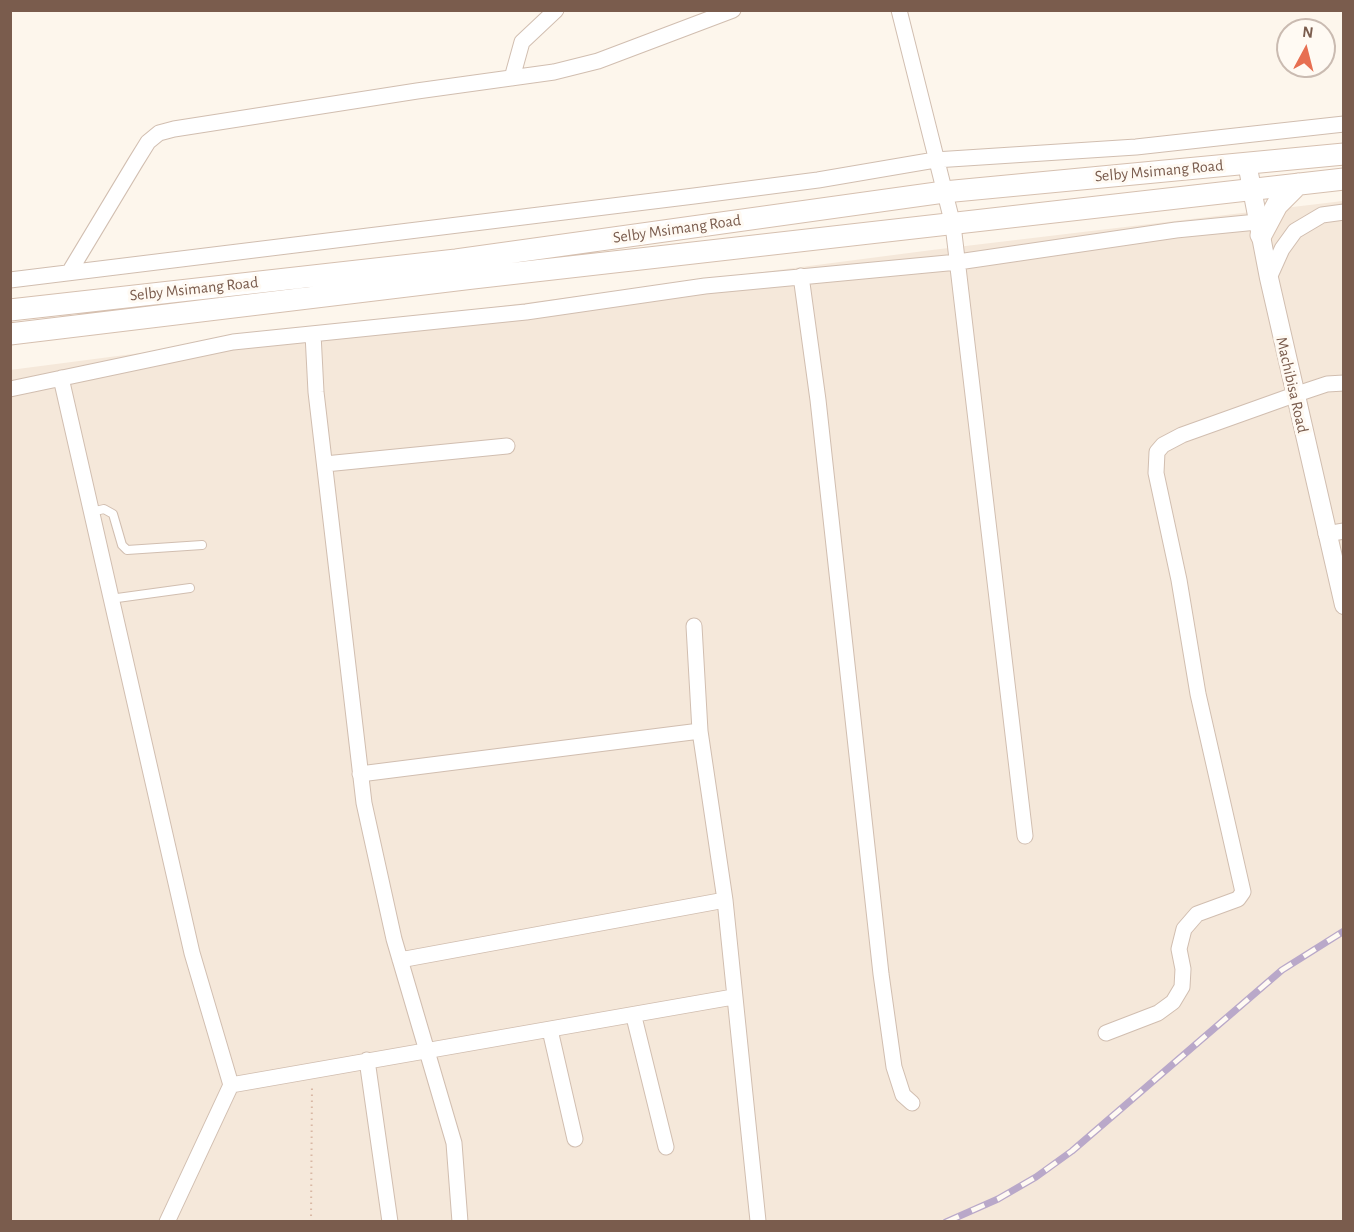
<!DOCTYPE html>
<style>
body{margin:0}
#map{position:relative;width:1354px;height:1232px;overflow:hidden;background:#fdf6ec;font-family:"Alegreya Sans",sans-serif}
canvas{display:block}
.frame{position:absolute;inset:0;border:12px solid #7a5c4d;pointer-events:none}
.north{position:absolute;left:1276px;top:18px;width:60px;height:60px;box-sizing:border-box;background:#fffaf3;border:2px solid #cabbb1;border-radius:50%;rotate:7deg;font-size:16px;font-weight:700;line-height:24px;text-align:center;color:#7a5c4d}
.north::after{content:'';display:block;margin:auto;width:21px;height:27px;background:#e76f51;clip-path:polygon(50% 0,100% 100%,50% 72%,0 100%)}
</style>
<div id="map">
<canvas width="1354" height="1232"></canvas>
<div class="frame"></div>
<div class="north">N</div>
</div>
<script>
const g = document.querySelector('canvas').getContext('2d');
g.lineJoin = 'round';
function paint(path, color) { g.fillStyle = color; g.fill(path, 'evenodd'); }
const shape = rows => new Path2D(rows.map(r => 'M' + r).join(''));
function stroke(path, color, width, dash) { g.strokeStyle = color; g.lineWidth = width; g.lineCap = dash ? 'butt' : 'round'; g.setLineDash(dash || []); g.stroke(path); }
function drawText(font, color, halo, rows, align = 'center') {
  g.font = font + ' "Alegreya Sans",sans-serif'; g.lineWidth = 6; g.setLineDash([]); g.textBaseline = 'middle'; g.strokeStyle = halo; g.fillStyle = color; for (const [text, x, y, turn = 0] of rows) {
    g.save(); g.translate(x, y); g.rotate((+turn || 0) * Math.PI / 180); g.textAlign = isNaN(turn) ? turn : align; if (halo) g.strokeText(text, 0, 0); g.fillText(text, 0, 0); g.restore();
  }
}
paint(shape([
 [1343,201,1343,1221,11,1221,10,370,932,250]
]), '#f5e8da');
const service = shape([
 [91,512,104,509,113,514,122,545,127,550,202,545],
 [110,599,190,588]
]);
const minor = shape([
 [899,10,953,225,1025,836],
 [512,78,522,42,556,10],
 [70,271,135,163,148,142,159,133,174,129,417,91,554,72,598,61,733,10],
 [801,276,818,400,881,974,894,1067,903,1095,912,1103],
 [1269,278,1282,249,1295,231,1322,215,1344,212],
 [10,280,694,196,818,180,935,160,1136,147,1344,124],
 [313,334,316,392,364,803,394,939,454,1143,460,1222],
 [61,378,192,953,231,1085,167,1222],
 [10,389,233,342,526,312,705,286,958,262,1176,230,1257,222],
 [325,464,507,446],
 [1326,534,1344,531],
 [694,626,700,731,725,900,758,1221],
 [360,774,700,731],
 [400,960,725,900],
 [634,1017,666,1147],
 [550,1030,575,1139],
 [1106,1033,1158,1013,1173,1002,1182,987,1183,969,1179,949,1184,929,1197,914,1238,899,1243,892,1198,694,1179,580,1156,473,1157,452,1163,445,1182,435,1294,395,1327,384,1344,383],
 [367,1060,390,1222],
 [231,1085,733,997]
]);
const tertiary = shape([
 [1247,163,1269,278,1344,605]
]);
const secondary = shape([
 [1261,235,1277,205,1298,184],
 [10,310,456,260,944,192,1344,154],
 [10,334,473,278,1344,179]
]);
stroke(service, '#d1beb0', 10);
stroke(minor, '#d1beb0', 17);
stroke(tertiary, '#d1beb0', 20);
stroke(secondary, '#d6c0b0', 23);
stroke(shape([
 [311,1222,312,1085]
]), '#d9b8a5', 2, [1.5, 4.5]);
stroke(service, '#fff', 8);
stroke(minor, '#fff', 15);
stroke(tertiary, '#fff', 18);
stroke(secondary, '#fff', 21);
const rail = shape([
 [946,1222,998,1199,1036,1177,1072,1151,1282,970,1344,931]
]);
stroke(rail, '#b9a8c9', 7);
stroke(rail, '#fffaf3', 4.5, [14]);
drawText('16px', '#7a5c4d', '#fffaf3', [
 ["Selby Msimang Road",1159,171,-5],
 ["Selby Msimang Road",677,229,-8],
 ["Selby Msimang Road",194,289,-6],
 ["Machibisa Road",1292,385,77]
]);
</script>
